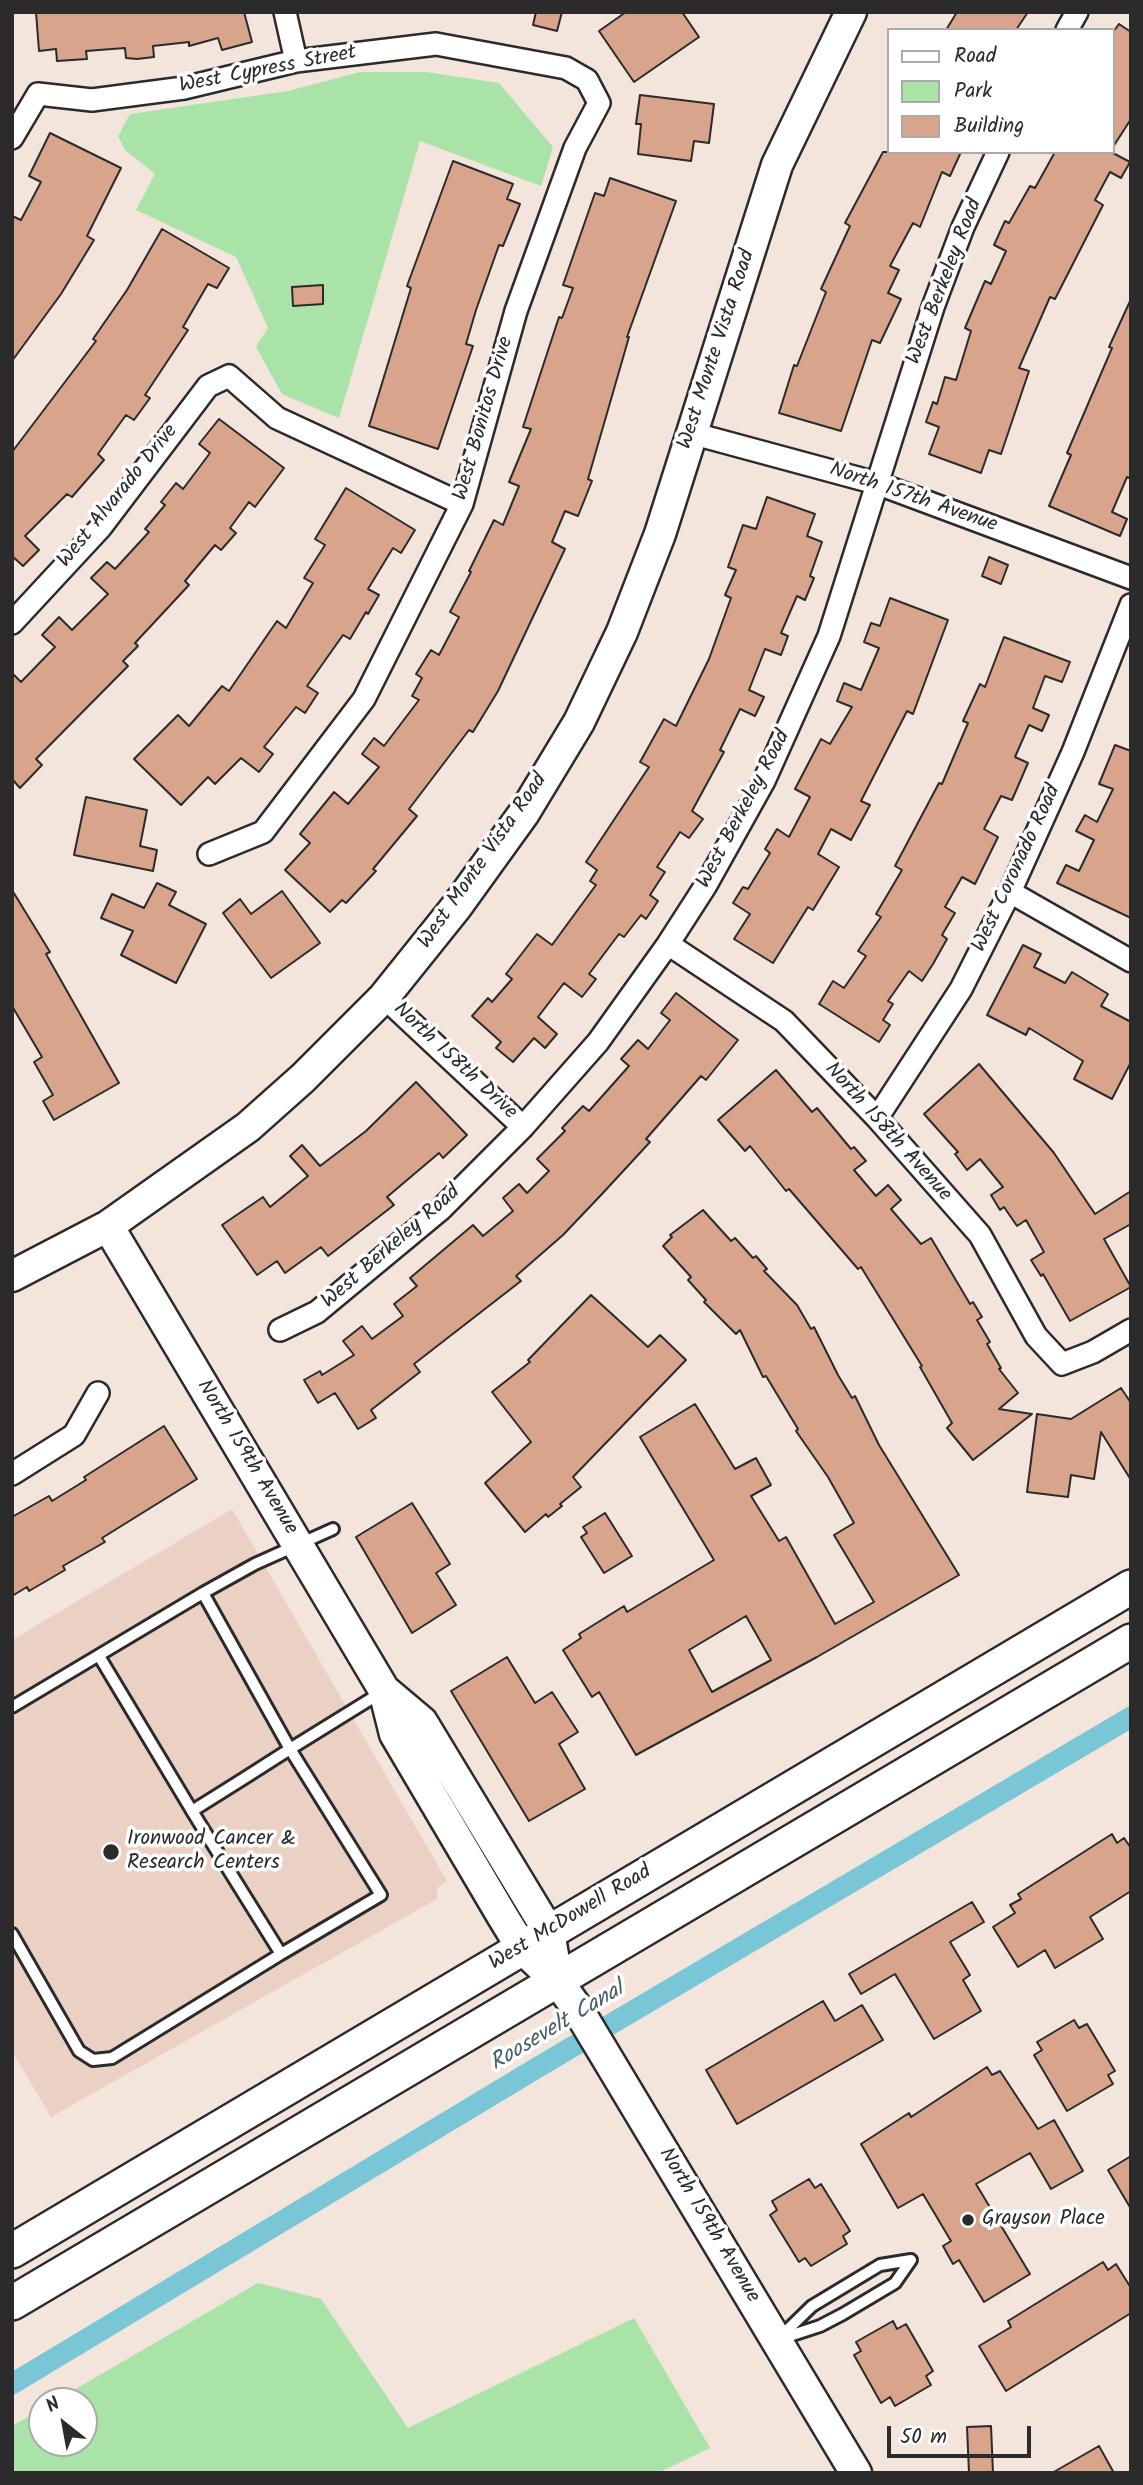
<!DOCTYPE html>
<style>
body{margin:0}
#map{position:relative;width:1143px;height:2485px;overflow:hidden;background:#f3e4dc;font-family:Kalam,sans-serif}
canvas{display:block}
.frame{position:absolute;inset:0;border:14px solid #2b2b2b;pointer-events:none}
.legend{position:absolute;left:887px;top:28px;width:228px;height:126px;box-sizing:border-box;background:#fff;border:2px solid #aaa;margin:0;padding:9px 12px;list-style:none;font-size:21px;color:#2b2b2b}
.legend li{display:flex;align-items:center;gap:14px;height:35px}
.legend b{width:35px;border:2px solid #aaa}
.north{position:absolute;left:28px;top:2387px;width:70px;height:70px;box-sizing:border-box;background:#fff;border:2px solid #aaa;border-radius:50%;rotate:329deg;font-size:19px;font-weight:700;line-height:28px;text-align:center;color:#2b2b2b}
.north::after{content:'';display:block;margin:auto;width:24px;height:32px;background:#2b2b2b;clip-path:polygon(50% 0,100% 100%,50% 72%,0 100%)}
.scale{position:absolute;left:887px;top:2426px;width:144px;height:32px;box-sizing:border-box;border:4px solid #2b2b2b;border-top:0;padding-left:9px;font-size:21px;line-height:24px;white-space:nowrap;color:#2b2b2b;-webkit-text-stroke:5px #fff;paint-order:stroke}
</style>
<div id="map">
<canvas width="1143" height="2485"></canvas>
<div class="frame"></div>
<ul class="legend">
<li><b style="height:9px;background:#fff"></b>Road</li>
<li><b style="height:19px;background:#aae3a7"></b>Park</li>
<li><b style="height:19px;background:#d8a58c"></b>Building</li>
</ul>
<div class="north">N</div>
<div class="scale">50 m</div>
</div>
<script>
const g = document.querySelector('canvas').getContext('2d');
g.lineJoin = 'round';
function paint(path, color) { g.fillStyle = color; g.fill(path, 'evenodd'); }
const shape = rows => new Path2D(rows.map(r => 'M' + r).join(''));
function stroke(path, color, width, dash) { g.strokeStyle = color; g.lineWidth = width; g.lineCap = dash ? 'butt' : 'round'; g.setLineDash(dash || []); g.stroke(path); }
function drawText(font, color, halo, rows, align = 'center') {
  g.font = font + ' Kalam,sans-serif'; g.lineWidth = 7; g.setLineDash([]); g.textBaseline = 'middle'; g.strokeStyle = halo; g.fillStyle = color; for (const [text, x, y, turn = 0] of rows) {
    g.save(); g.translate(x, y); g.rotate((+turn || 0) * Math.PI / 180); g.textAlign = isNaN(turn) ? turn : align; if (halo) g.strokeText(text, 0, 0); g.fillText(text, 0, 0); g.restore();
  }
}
paint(shape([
 [232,1509,447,1881,437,1888,437,1899,51,2117,12,2051,12,1640]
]), '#ebd1c4');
paint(shape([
 [360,72,426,72,499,83,553,147,541,186,420,141,339,418,282,394,256,347,268,328,236,257,136,210,155,174,125,150,118,136,130,114,288,91],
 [258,2283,321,2299,408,2428,634,2318,710,2448,658,2473,12,2473,12,2426,42,2409,42,2443,84,2443,84,2401,55,2401]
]), '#aae3a7');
stroke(shape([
 [12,2384,540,2066,1131,1717]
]), '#79c7d6', 21);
const building = shape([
 [36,12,244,12,252,42,222,50,218,38,189,46,189,42,153,46,154,57,137,59,126,58,125,48,86,51,87,59,57,61,56,49,39,51,36,12],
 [536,12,562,12,557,31,533,25,536,12],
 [626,12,682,12,699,37,634,82,599,31,626,12],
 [957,12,1028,12,1016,30,946,30,957,12],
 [1119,24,1131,32,1131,119,1113,147,1113,32,1119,24],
 [640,95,714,104,709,143,694,141,691,161,638,154,641,124,636,124,640,95],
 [50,133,121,168,87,236,94,240,61,294,12,361,12,216,21,220,41,182,29,176,50,133],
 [883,152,961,152,950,176,942,172,920,227,913,223,890,266,899,270,888,293,901,299,880,343,872,340,841,431,779,413,794,365,797,366,826,292,821,289,850,226,845,223,883,152],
 [1055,152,1111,152,1130,162,1121,178,1110,172,1095,200,1103,205,1055,299,1050,297,1019,368,1029,371,1001,454,989,450,981,473,929,454,939,427,926,422,933,402,937,404,945,377,956,380,971,331,965,328,985,281,991,284,1006,251,994,245,1005,221,1009,223,1030,186,1035,188,1055,152],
 [453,161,513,184,507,199,520,204,503,246,499,245,476,310,466,344,473,346,438,449,369,426,411,288,407,286,453,161],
 [610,178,676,201,627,337,629,337,588,479,592,481,578,516,565,511,552,542,565,549,498,691,473,732,469,730,409,809,417,816,373,869,376,871,346,903,342,900,330,912,285,870,310,843,300,834,334,792,348,804,379,767,362,754,374,738,384,746,419,700,412,696,422,678,416,674,431,650,439,655,459,617,450,612,471,572,469,571,494,520,503,525,519,486,509,482,531,429,523,427,559,317,562,318,573,288,563,285,595,193,604,196,610,178],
 [162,229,229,268,217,288,208,284,183,327,188,330,145,395,150,398,134,420,126,415,98,454,104,460,72,497,67,494,25,536,39,550,23,566,12,556,12,452,96,341,93,339,127,290,162,229],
 [323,285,323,304,293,306,292,287,323,285],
 [1131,299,1131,479,1127,477,1112,512,1127,519,1120,536,1049,506,1071,455,1067,453,1112,348,1109,347,1131,299],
 [219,419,284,468,255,507,249,502,230,528,236,533,221,550,215,545,185,581,189,585,135,643,138,646,123,661,128,666,36,759,42,765,20,788,12,779,12,673,21,682,55,647,42,635,59,617,72,630,108,594,91,578,107,562,115,569,149,532,145,529,165,505,161,502,176,483,183,489,210,453,199,444,219,419],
 [346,488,415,530,401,553,393,548,368,589,379,595,368,614,366,612,350,639,343,635,307,686,318,693,305,713,296,707,264,747,273,754,259,772,241,758,215,784,208,777,181,805,134,759,178,715,189,726,222,686,229,691,277,621,286,628,313,583,304,578,325,545,315,539,346,488],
 [767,497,815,514,807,536,822,542,810,576,814,578,805,600,797,596,781,633,788,636,781,655,765,649,749,690,764,697,755,716,740,709,720,750,724,752,692,811,703,819,689,838,680,832,657,867,665,872,650,895,658,901,646,919,641,915,624,937,619,934,589,974,596,979,582,997,564,983,538,1017,557,1034,545,1048,534,1038,513,1062,496,1048,501,1042,472,1016,488,998,492,1002,512,979,506,974,537,934,552,945,596,885,590,881,597,870,586,862,649,767,640,762,664,719,676,726,709,659,731,598,725,595,736,570,728,567,743,525,756,529,767,497],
 [989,557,1008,565,1001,584,982,576,989,557],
 [890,598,948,620,913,714,907,711,861,801,870,805,851,840,831,829,818,854,839,867,813,910,808,907,773,963,734,939,750,914,733,903,743,887,748,889,770,853,765,849,777,829,789,837,810,797,795,789,821,739,830,744,852,707,837,701,844,683,861,690,879,648,864,642,871,623,880,626,890,598],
 [1004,637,1070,662,1062,682,1045,676,1033,708,1049,715,1042,731,1029,725,1015,757,1028,763,1012,800,1001,796,984,829,998,837,975,884,962,877,945,907,955,913,942,935,947,939,933,964,922,981,909,971,888,1001,893,1004,883,1020,890,1025,879,1042,819,1004,833,981,844,988,866,956,858,951,881,917,876,914,902,870,895,866,939,783,942,784,968,723,963,721,980,684,985,687,1004,637],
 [1115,745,1131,751,1131,918,1057,883,1066,865,1079,871,1094,840,1076,831,1085,815,1097,822,1113,789,1099,784,1115,745],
 [86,797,147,810,140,846,157,850,153,871,74,855,86,797],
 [157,883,176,892,169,905,206,924,176,983,121,955,133,931,101,918,112,894,144,908,157,883],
 [12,890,50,952,46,954,119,1083,54,1120,43,1101,53,1095,34,1062,42,1057,12,1006,12,890],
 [282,891,320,943,271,978,223,913,240,899,251,914,282,891],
 [1023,945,1041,954,1034,967,1065,983,1072,972,1108,994,1101,1006,1131,1022,1131,1062,1112,1099,1074,1079,1083,1061,1029,1028,1026,1035,987,1015,1023,945],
 [676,993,738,1040,706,1080,701,1076,646,1139,650,1142,602,1194,563,1235,516,1276,521,1281,414,1364,420,1372,371,1410,376,1418,358,1429,335,1393,318,1403,304,1380,320,1371,322,1375,354,1355,343,1341,362,1326,372,1339,403,1316,394,1304,417,1286,410,1278,473,1225,483,1236,513,1211,503,1198,519,1184,527,1193,549,1171,537,1159,565,1131,562,1128,583,1106,589,1111,629,1066,621,1059,638,1040,648,1049,670,1020,661,1013,676,993],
 [979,1064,1054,1153,1095,1214,1131,1191,1131,1224,1104,1239,1131,1287,1070,1321,1043,1274,1041,1276,1031,1260,1044,1252,1026,1220,1017,1226,1004,1207,1000,1210,991,1195,1003,1187,980,1159,967,1170,955,1154,958,1152,924,1114,979,1064],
 [776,1070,812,1112,817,1108,851,1149,854,1147,866,1161,854,1170,876,1196,888,1185,901,1200,891,1209,921,1244,931,1238,970,1304,973,1302,982,1317,977,1320,990,1342,987,1344,1001,1368,999,1369,1018,1393,999,1409,1032,1414,973,1460,947,1428,952,1423,920,1367,922,1366,861,1267,858,1269,789,1189,786,1191,750,1146,745,1151,718,1120,776,1070],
 [416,1082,467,1135,443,1158,439,1153,387,1197,394,1205,328,1256,321,1247,285,1273,277,1261,257,1275,222,1225,263,1197,270,1207,308,1176,290,1156,302,1145,320,1166,366,1131,416,1082],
 [703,1210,731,1241,735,1238,753,1258,756,1256,767,1269,764,1271,797,1305,811,1329,814,1327,838,1375,852,1398,855,1396,879,1445,959,1575,817,1657,636,1755,599,1692,592,1697,563,1650,581,1638,579,1634,624,1606,627,1612,714,1560,640,1437,695,1404,735,1469,756,1458,771,1485,751,1496,779,1541,786,1537,835,1624,874,1602,834,1535,854,1523,828,1477,796,1431,798,1429,766,1376,763,1377,740,1330,736,1334,704,1302,706,1300,688,1280,691,1277,663,1246,672,1237,670,1235,703,1210],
 [746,1616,771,1660,712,1692,689,1650,746,1616],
 [591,1295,648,1347,660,1335,686,1360,573,1477,581,1487,560,1504,562,1506,548,1517,546,1514,525,1532,485,1483,531,1442,492,1392,530,1362,528,1360,591,1295],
 [1121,1388,1131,1403,1131,1480,1101,1432,1094,1479,1071,1475,1068,1497,1027,1492,1037,1414,1071,1419,1121,1388],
 [164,1426,197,1479,102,1538,105,1542,63,1566,65,1570,29,1591,27,1587,12,1596,12,1517,49,1496,52,1501,86,1480,84,1477,164,1426],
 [412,1503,450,1564,436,1573,456,1605,412,1633,356,1537,412,1503],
 [605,1513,632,1556,604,1573,581,1537,587,1533,583,1527,605,1513],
 [507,1657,535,1703,552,1692,578,1732,559,1744,585,1789,529,1821,451,1691,507,1657],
 [1112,1834,1117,1843,1124,1838,1131,1848,1131,1891,1090,1917,1103,1939,1055,1968,1045,1950,1018,1967,993,1927,1015,1913,1010,1905,1021,1899,1018,1894,1112,1834],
 [972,1902,984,1922,950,1942,970,1975,963,1980,981,2011,934,2039,895,1974,861,1994,849,1974,972,1902],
 [823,2001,835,2021,862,2005,883,2040,737,2124,706,2070,823,2001],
 [1074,2020,1079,2028,1087,2024,1115,2071,1108,2075,1113,2084,1067,2111,1034,2055,1042,2050,1037,2042,1074,2020],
 [987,2067,992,2075,1000,2071,1038,2129,1054,2120,1083,2171,1051,2189,1030,2153,976,2184,1030,2274,984,2302,959,2260,953,2264,943,2246,951,2241,923,2194,898,2208,861,2144,909,2113,911,2117,987,2067],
 [1131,2156,1131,2209,1108,2170,1131,2156],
 [809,2179,815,2188,821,2184,850,2231,843,2236,847,2244,811,2266,805,2258,799,2262,770,2215,777,2210,772,2201,809,2179],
 [1103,2262,1108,2270,1116,2264,1131,2288,1131,2313,1006,2391,979,2346,1011,2327,1008,2321,1103,2262],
 [893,2321,897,2329,906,2324,933,2371,926,2376,931,2385,895,2406,890,2397,881,2403,854,2355,861,2351,856,2342,893,2321],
 [991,2426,993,2473,969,2473,967,2427,991,2426],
 [1099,2446,1114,2473,1052,2473,1099,2446]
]);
paint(building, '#d8a58c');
stroke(building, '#2b2b2b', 2);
const lane = shape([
 [333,1529,255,1564,203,1593,290,1749,381,1895,281,1954,192,1811,243,1779,290,1749,382,1692],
 [99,1656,192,1811],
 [12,1707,203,1593],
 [12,1934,79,2051,93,2060,112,2058,281,1954],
 [911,2260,895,2283,843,2314,820,2326,777,2340,812,2306,880,2265,911,2260]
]);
const street = shape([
 [285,12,296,61],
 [1067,30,1077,12],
 [12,138,38,94,92,100,184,88,296,61,436,44,566,68,587,80,599,103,575,148,516,311,462,504,364,699,263,832,209,854],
 [691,433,876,483,1131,578],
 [12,623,101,527,208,386,229,376,277,418,462,504],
 [1010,892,1131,961],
 [668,944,784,1021,877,1118,980,1235,1036,1336,1062,1364,1093,1352,1131,1330],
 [384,997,523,1127],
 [877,1118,961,989,1010,892,1073,752,1131,605],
 [280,1330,317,1312,440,1210,523,1127,598,1042,668,944,706,885,764,781,829,636,933,307,963,227,998,152],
 [12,1474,74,1435,98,1393]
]);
const secondary = shape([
 [108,1226,384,1690,395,1734,503,1917,522,1948,558,1982,577,2008,856,2473],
 [12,1276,108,1226,248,1127,303,1078,384,997,457,906,524,813,579,722,622,632,660,534,777,165,851,12],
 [384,1690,422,1722,549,1932,553,1955]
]);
const primary = shape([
 [12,2251,1131,1587],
 [12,2303,1131,1641]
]);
stroke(lane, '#2b2b2b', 16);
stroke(street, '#2b2b2b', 26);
stroke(secondary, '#2b2b2b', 35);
stroke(primary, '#2b2b2b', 38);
stroke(lane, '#fff', 10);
stroke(street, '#fff', 21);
stroke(secondary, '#fff', 30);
stroke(primary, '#fff', 33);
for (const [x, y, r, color] of [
 [111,1852,9,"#2b2b2b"],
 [968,2220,7,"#2b2b2b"]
]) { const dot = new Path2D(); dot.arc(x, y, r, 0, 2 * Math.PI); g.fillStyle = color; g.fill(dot); stroke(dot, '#fff', 2.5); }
drawText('21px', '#2b2b2b', '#fff', [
 ["West Cypress Street",268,71,-11],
 ["West Berkeley Road",946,282,-69],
 ["West Monte Vista Road",718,350,-72],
 ["West Bonitos Drive",485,419,-74],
 ["West Alvarado Drive",119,497,-51],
 ["North 157th Avenue",913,499,19],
 ["West Berkeley Road",745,810,-62],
 ["West Monte Vista Road",484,862,-55],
 ["West Coronado Road",1018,869,-65],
 ["North 158th Drive",454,1062,43],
 ["North 158th Avenue",887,1133,48],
 ["West Berkeley Road",392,1248,-41],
 ["North 159th Avenue",246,1458,59],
 ["West McDowell Road",571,1919,-31],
 ["North 159th Avenue",708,2226,59]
]);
drawText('21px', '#2b2b2b', '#fff', [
 ["Ironwood Cancer &",127,1840],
 ["Research Centers",127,1864],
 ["Grayson Place",982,2220]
], 'left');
drawText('italic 23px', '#466267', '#fff', [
 ["Roosevelt Canal",558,2028,-31]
]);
</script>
